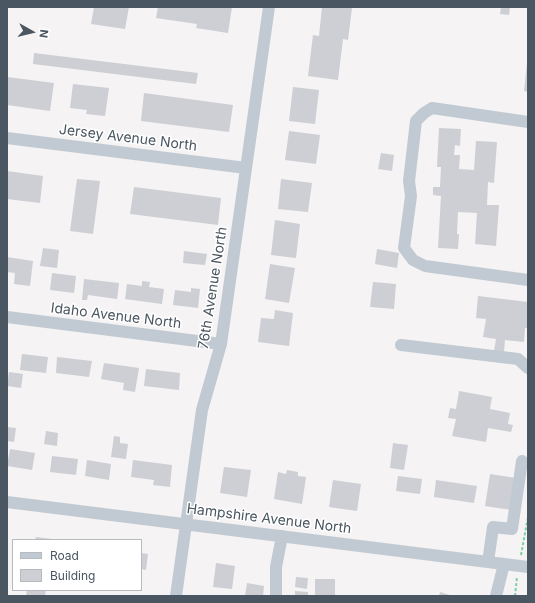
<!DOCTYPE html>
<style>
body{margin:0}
#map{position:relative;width:535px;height:603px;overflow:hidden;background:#f5f3f3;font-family:Inter,sans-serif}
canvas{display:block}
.frame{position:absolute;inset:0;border:8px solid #4a5661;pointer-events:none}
.legend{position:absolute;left:12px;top:539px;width:130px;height:52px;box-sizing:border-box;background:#fff;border:1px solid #b7bbc0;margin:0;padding:5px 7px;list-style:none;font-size:12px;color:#4a5661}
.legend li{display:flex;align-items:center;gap:8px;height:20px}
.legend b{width:20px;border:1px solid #b7bbc0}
.north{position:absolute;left:12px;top:12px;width:40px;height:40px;-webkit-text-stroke:3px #fff;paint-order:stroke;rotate:98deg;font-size:11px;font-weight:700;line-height:16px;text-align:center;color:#4a5661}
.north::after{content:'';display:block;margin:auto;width:14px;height:18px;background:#4a5661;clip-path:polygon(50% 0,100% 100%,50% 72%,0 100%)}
</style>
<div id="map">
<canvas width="535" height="603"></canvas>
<div class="frame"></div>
<ul class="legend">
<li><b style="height:5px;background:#c1cad2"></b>Road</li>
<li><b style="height:11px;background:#cdcfd5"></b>Building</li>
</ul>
<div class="north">N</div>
</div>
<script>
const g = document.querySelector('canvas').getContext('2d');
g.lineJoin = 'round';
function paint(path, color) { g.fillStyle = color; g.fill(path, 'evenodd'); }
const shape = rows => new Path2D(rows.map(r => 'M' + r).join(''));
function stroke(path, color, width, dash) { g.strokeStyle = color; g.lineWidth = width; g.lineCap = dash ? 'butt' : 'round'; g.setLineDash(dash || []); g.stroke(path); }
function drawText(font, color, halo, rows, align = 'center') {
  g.font = font + ' Inter,sans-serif'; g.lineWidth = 3; g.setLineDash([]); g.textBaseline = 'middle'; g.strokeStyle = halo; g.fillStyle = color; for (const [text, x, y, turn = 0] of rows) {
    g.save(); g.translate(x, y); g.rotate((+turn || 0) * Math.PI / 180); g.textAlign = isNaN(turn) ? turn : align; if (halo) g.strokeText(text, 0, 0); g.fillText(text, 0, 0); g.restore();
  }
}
paint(shape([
 [94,7,129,7,125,29,91,24],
 [158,7,232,7,228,33,196,28,197,24,156,18],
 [322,7,352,8,348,40,343,39,338,80,308,76,313,35,319,36],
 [501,7,510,7,509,15,500,14],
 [34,53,198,73,196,84,33,64],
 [527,63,528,63,528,92,524,91],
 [7,77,54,83,50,111,7,105],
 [73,84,109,88,105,116,86,114,87,110,70,108],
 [293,87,319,90,315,124,289,121],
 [144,93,233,105,229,132,141,121],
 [439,128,461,129,460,146,455,145,454,155,460,155,459,169,474,170,476,141,497,142,494,183,488,182,487,205,499,205,496,246,475,244,477,213,458,212,457,234,459,234,458,249,438,248,441,196,433,195,433,187,440,187,441,167,437,167],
 [289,131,320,135,316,164,285,160],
 [381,153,394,155,392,171,378,169],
 [7,171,43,176,40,203,7,199],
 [77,179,100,181,93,234,70,231],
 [281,179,312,183,308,212,278,209],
 [134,187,221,198,218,225,130,214],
 [275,220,300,224,296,258,271,255],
 [43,248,59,250,57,268,40,266],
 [377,249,399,253,397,268,375,264],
 [184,251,207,254,205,265,183,263],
 [7,257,33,261,30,286,14,284,15,273,7,272],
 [270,264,295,268,289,303,265,299],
 [52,273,76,276,74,293,50,290],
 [84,279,119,283,117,299,88,295,87,300,82,300],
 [142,281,150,282,149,287,164,289,162,304,125,299,127,284,142,286],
 [373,282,396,284,394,309,370,307],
 [191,288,200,289,198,308,173,305,175,290,191,292],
 [478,296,528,302,527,316,528,317,528,328,525,328,524,342,505,340,504,352,494,351,496,339,483,337,486,319,476,318],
 [275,310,293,313,289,346,258,342,261,318,274,319],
 [22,354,48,357,46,373,20,370],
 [57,357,92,361,89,377,56,373],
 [104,363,139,368,135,392,123,390,124,383,101,379],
 [146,369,180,373,179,390,144,386],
 [9,372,23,374,21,388,7,386],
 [459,391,492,397,490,409,510,413,508,424,513,425,511,432,488,428,486,442,452,436,456,419,448,418,450,408,456,409],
 [7,427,16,428,14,442,7,441],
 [46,431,58,433,57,446,44,444],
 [114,436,120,437,120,443,128,444,126,459,111,457],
 [393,443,408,445,404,470,390,468],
 [10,449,35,453,32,470,7,466],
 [52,456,78,459,76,475,50,472],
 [87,460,111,464,109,480,85,476],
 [133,460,172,465,170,487,153,485,154,480,131,477],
 [224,467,251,470,247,497,220,493],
 [287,470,298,472,298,476,306,477,302,504,274,499,278,472,286,474],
 [490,474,516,478,511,510,485,506],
 [398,476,422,479,420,494,396,491],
 [333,480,361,484,357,511,329,507],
 [436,480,477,486,474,503,434,497],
 [36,537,52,539,52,540,35,540],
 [141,553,148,554,146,570,141,569],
 [216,563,235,566,232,589,213,587],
 [296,577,308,578,307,589,295,587],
 [315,579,335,579,335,596,315,596],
 [247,583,264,586,263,596,245,596],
 [27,590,46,590,45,596,26,596],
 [295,591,308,592,308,596,295,596],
 [440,592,453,596,439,596]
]), '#cdcfd5');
stroke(shape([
 [521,555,528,517],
 [515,596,517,577]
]), '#7ad0a6', 2, [3, 2]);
stroke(shape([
 [528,122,432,108,424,113,416,121,409,181,411,196,404,248,413,260,425,266,528,280],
 [7,138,246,168],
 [7,317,221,344],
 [401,345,518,359,528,368],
 [7,502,528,567],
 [488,562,493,527,512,529,522,461],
 [176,596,202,410,221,344,269,7],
 [276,596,276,567,282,536],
 [496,596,504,564]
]), '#c1cad2', 12);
drawText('14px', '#4a5661', '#fff', [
 ["Jersey Avenue North",128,138,7],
 ["76th Avenue North",213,288,-81],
 ["Idaho Avenue North",116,316,7],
 ["Hampshire Avenue North",269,519,7]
]);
</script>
